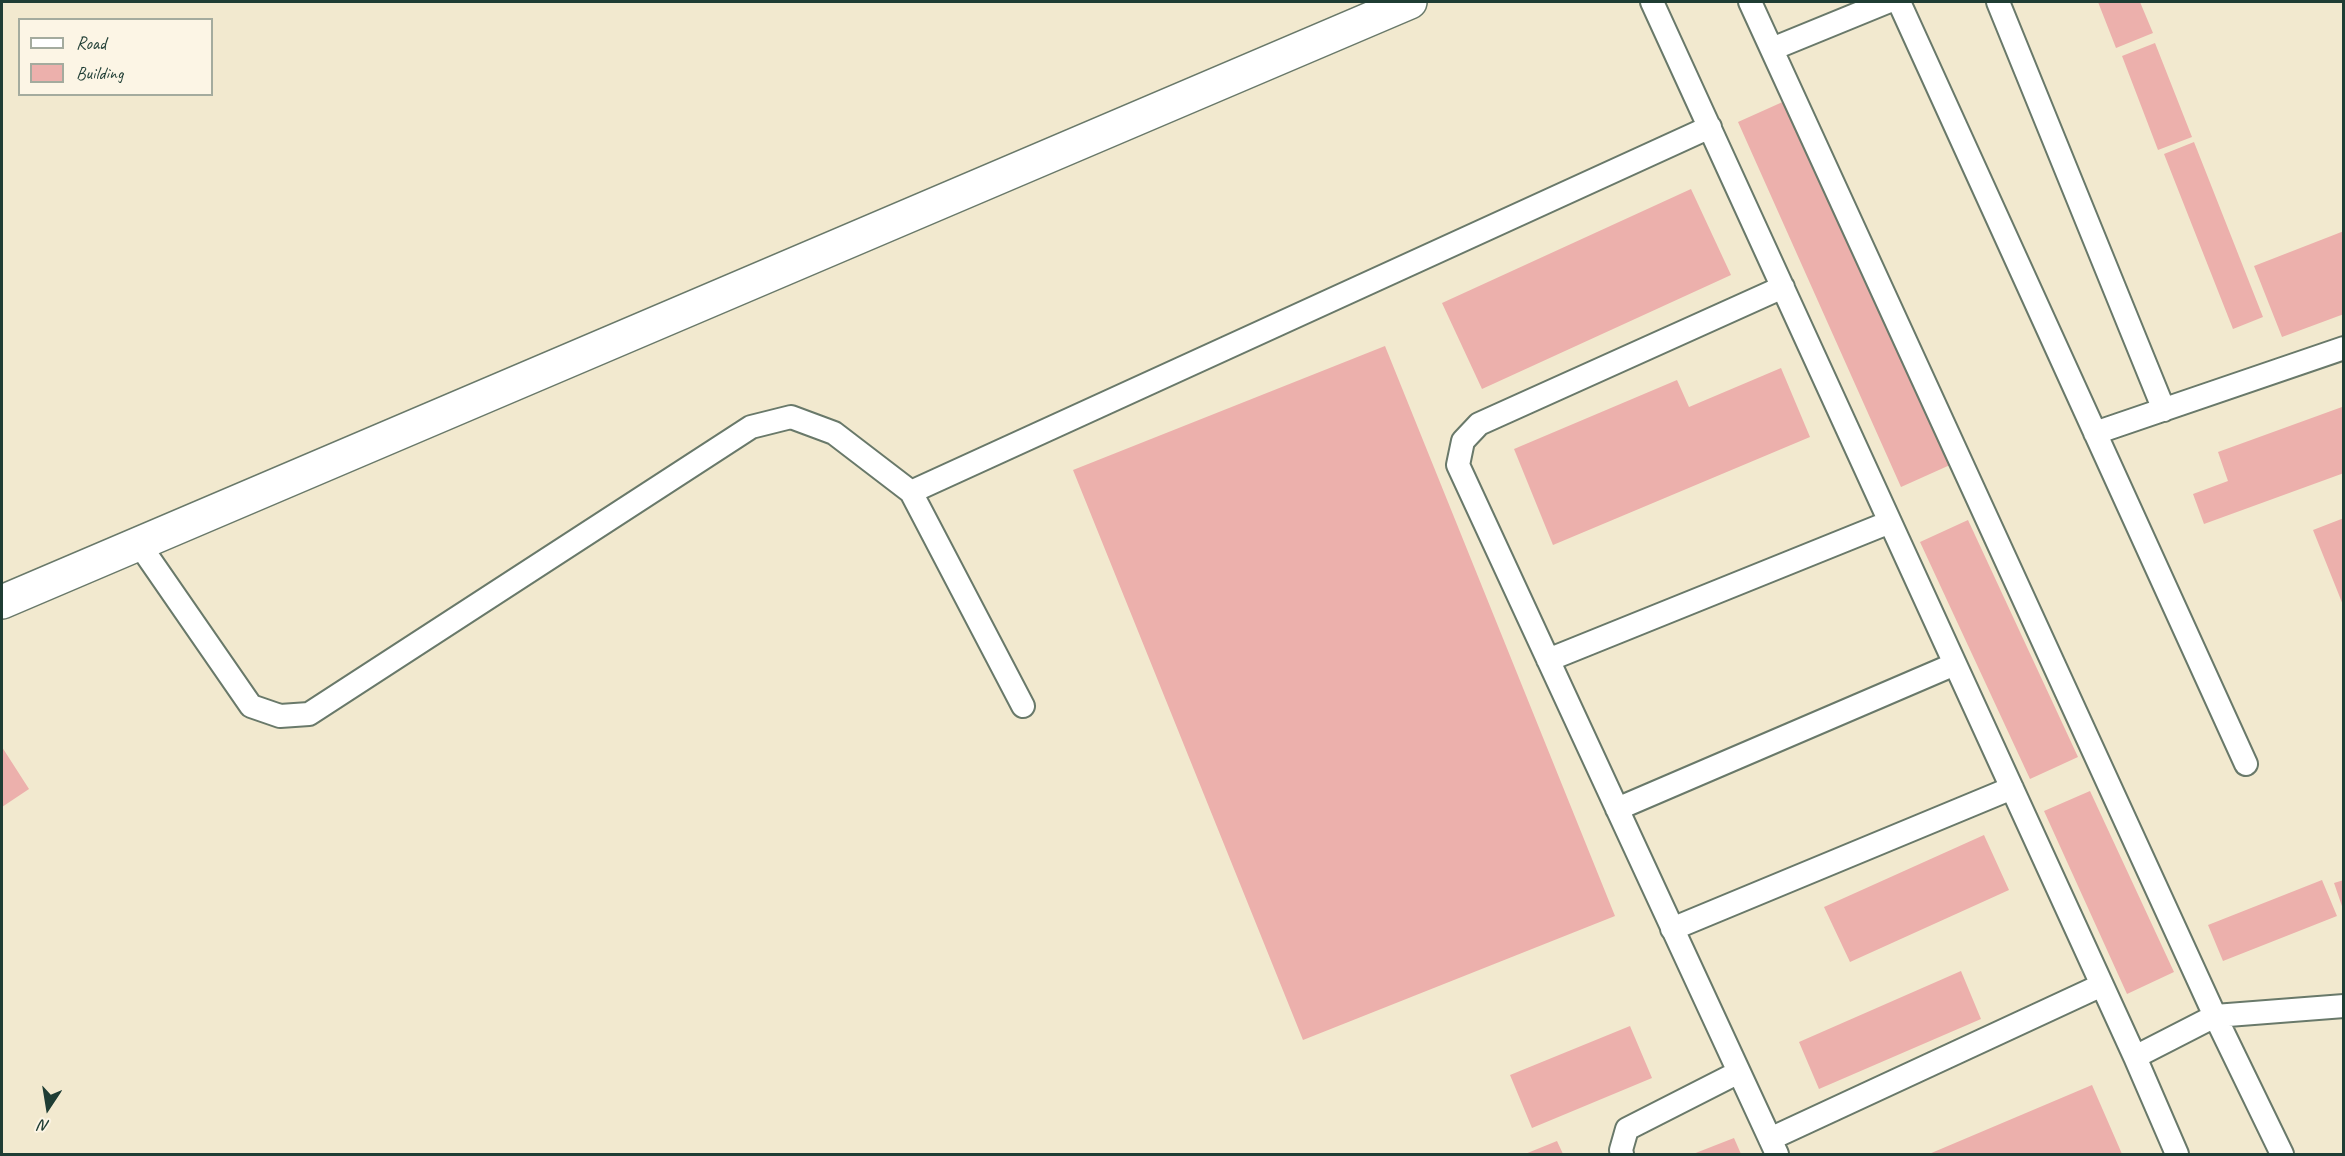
<!DOCTYPE html>
<style>
body{margin:0}
#map{position:relative;width:2345px;height:1156px;overflow:hidden;background:#f2e9cf;font-family:Caveat,sans-serif}
canvas{display:block}
.frame{position:absolute;inset:0;border:3px solid #1f3d34;pointer-events:none}
.legend{position:absolute;left:18px;top:18px;width:195px;height:78px;box-sizing:border-box;background:#fcf5e5;border:2px solid #a4ab9e;margin:0;padding:8px 10px;list-style:none;font-size:18px;color:#1f3d34}
.legend li{display:flex;align-items:center;gap:12px;height:30px}
.legend b{width:30px;border:2px solid #a4ab9e}
.north{position:absolute;left:18px;top:1078px;width:60px;height:60px;-webkit-text-stroke:4px #fcf5e5;paint-order:stroke;rotate:192deg;font-size:16px;font-weight:700;line-height:24px;text-align:center;color:#1f3d34}
.north::after{content:'';display:block;margin:auto;width:21px;height:27px;background:#1f3d34;clip-path:polygon(50% 0,100% 100%,50% 72%,0 100%)}
</style>
<div id="map">
<canvas width="2345" height="1156"></canvas>
<div class="frame"></div>
<ul class="legend">
<li><b style="height:8px;background:#fff"></b>Road</li>
<li><b style="height:16px;background:#ecb0ac"></b>Building</li>
</ul>
<div class="north">N</div>
</div>
<script>
const g = document.querySelector('canvas').getContext('2d');
g.lineJoin = 'round';
function paint(path, color) { g.fillStyle = color; g.fill(path, 'evenodd'); }
const shape = rows => new Path2D(rows.map(r => 'M' + r).join(''));
function stroke(path, color, width, dash) { g.strokeStyle = color; g.lineWidth = width; g.lineCap = dash ? 'butt' : 'round'; g.setLineDash(dash || []); g.stroke(path); }
paint(shape([
 [2098,2,2140,2,2153,33,2116,48],
 [2155,43,2192,137,2158,150,2122,56],
 [1787,100,1950,465,1901,487,1738,122],
 [2194,142,2263,317,2233,329,2164,154],
 [1691,189,1731,275,1482,389,1442,303],
 [2344,231,2344,314,2282,337,2254,266],
 [1385,346,1615,916,1303,1040,1073,470],
 [1781,368,1810,437,1553,545,1514,449,1677,380,1689,407],
 [2342,407,2344,473,2204,524,2193,494,2228,481,2218,452],
 [2344,518,2344,605,2343,605,2313,530],
 [1968,520,2078,757,2030,779,1920,542],
 [2,747,29,789,2,807],
 [2090,791,2174,972,2127,994,2044,811],
 [1984,835,2009,890,1850,962,1824,907],
 [2322,880,2337,916,2223,961,2208,925],
 [2344,880,2344,909,2343,909,2334,883],
 [1961,971,1981,1019,1819,1089,1799,1042],
 [1630,1026,1652,1078,1532,1128,1510,1075],
 [2092,1085,2122,1154,1929,1154],
 [1734,1138,1741,1154,1693,1154],
 [1557,1141,1563,1154,1525,1154]
]), '#ecb0ac');
const service = shape([
 [1652,2,2135,1057,2177,1154],
 [1750,2,2215,1016,2282,1154],
 [1899,2,2246,764],
 [1998,2,2164,410],
 [1772,49,1887,2],
 [2095,433,2344,348],
 [911,492,1710,127],
 [139,544,251,706,280,716,309,714,751,427,791,417,834,433,911,492,1023,706],
 [1548,660,1890,522],
 [1617,809,1955,664],
 [1672,929,2012,788],
 [2135,1057,2215,1016,2344,1006],
 [1770,1139,2102,985],
 [1622,1154,1621,1150,1627,1129,1739,1072],
 [1777,1154,1458,465,1463,441,1479,424,1783,287]
]);
const tertiary = shape([
 [2,602,1410,2]
]);
stroke(service, '#69796a', 26);
stroke(tertiary, '#69796a', 36);
stroke(service, '#fff', 22);
stroke(tertiary, '#fff', 33);
</script>
